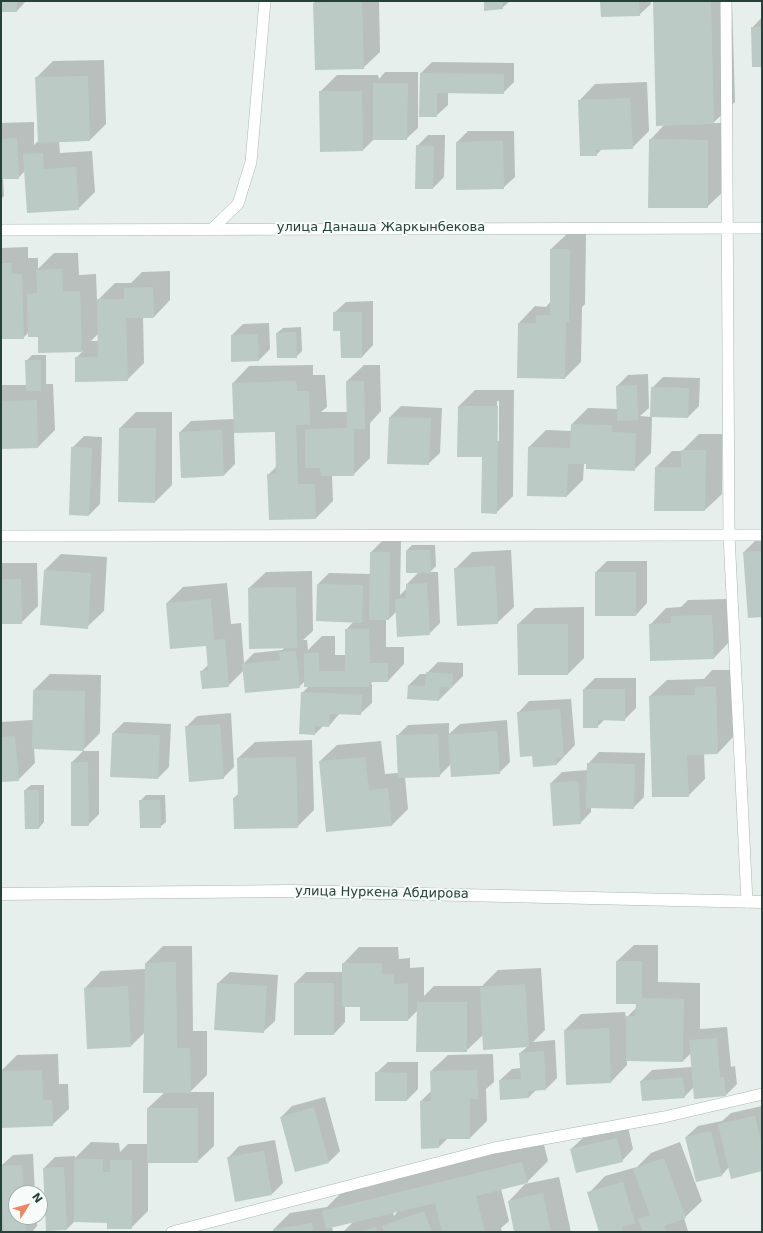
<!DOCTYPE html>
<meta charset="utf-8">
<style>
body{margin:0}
#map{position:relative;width:763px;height:1233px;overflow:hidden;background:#e6efeb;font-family:"DejaVu Sans",sans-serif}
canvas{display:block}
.frame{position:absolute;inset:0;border:2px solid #24423a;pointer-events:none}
.north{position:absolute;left:8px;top:1185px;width:40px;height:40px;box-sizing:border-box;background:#f7fbf9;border:1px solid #a3b1ad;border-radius:50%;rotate:53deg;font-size:11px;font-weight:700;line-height:16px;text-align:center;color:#24423a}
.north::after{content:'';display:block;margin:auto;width:14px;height:18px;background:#f4845f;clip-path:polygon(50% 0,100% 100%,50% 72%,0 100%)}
</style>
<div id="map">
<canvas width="763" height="1233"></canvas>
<div class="frame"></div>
<div class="north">N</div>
</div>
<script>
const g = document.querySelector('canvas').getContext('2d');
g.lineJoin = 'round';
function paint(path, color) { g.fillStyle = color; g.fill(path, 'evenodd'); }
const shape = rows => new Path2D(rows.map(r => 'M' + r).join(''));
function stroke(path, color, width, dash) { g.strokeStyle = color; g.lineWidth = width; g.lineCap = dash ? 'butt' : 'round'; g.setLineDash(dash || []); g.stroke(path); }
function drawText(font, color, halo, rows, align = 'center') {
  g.font = font + ' "DejaVu Sans",sans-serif'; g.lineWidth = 4; g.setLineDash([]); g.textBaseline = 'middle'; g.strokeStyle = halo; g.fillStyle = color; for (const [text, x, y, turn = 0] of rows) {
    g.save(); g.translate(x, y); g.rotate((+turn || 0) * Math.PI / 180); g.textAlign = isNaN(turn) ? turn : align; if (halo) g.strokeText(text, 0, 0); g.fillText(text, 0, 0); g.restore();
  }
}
paint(shape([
 [1,1,26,1,17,11,1,11],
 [316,1,379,1,380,52,363,68,314,3],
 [485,1,510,1,502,8],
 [601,1,650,1,651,4,639,15],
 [654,1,732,1,735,102,713,123,724,123,724,191,707,207,650,140,665,124],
 [762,17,762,66,752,28],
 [104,60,106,124,90,140,59,141,60,153,92,151,95,192,78,209,25,171,18,178,3,178,4,196,1,199,1,123,34,122,34,145,39,140,36,78,53,61],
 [432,62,514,63,514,82,503,93,448,92,448,105,436,116,421,73],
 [385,72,418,72,418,128,406,139,374,139,363,150,320,92,337,75,378,75,379,79],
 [647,82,649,131,632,148,602,149,596,155,579,101,595,84],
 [468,131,514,131,515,177,503,188,457,142],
 [428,135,445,135,444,177,433,188,417,146],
 [568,233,586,233,585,304,582,307,581,362,565,378,518,377,519,323,535,306,546,307,551,301,551,249],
 [28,247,28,258,38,258,38,269,54,253,78,253,79,275,96,274,97,301,115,283,131,283,142,272,170,271,170,300,154,317,143,317,144,363,127,380,76,358,83,351,39,352,39,336,29,332,23,338,1,338,1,248],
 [99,333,99,341,91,341],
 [373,301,373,345,362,357,341,330,334,313,346,302],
 [269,323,270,349,259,360,232,335,243,324],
 [301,327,302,351,296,357,277,333,283,328],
 [32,355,46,355,46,384,53,384,55,430,38,447,1,448,1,385,27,385,26,361],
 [313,365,313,375,325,375,327,407,321,412,348,412,347,381,364,365,380,365,381,411,370,423,370,458,353,475,332,475,333,501,316,518,270,519,268,475,277,466,276,431,234,432,235,464,224,475,180,432,191,421,234,419,233,383,249,366],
 [648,374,649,408,640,416,651,417,652,388,663,377,700,378,699,406,688,417,652,416,651,453,634,470,584,463,583,480,567,496,528,495,529,447,546,430,571,431,572,424,588,408,618,409,617,386,628,375],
 [475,390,514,390,513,496,496,513,483,456,459,406],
 [497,401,499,401,499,441,497,441],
 [401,406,442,408,440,453,428,464,388,463,390,417],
 [136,412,172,412,172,485,155,502,120,428],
 [699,434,722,434,722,494,705,510,656,467,672,451,682,451],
 [84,436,102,437,100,504,89,515,72,448],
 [760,536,762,536,762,616,744,552],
 [382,541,401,541,400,595,407,588,407,584,419,572,407,550,412,545,435,545,436,566,430,572,438,572,440,623,429,634,396,612,389,619,386,619,386,647,404,647,404,664,388,681,374,681,370,684,372,684,372,703,360,714,340,713,329,726,323,726,315,734,302,693,309,686,305,681,299,687,244,670,228,686,201,672,208,665,207,645,167,603,183,587,227,583,231,624,241,623,244,663,254,653,282,650,285,647,249,588,266,572,312,571,313,631,303,640,307,640,308,650,322,636,335,636,335,655,346,655,346,630,354,621,318,584,329,573,371,574,371,552],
 [511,550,514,607,497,623,455,569,472,552],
 [61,554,107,557,104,611,87,627,45,570],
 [607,561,647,561,647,603,636,615,596,572],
 [1,563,37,563,38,606,21,623,1,623],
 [728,599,730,641,714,658,650,625,666,608,681,607,688,600],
 [584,607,584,658,568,674,518,624,535,608],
 [438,662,463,663,463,676,439,700,409,685,420,674,426,674],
 [712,670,732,670,734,736,718,753,704,753,705,779,688,796,650,696,667,680,704,679],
 [50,674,101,675,100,733,83,750,34,748,35,763,18,780,1,781,1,722,33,720,34,690],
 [595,678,636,678,636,708,624,720,605,719,597,727,584,689],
 [571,699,575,745,557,764,533,755,518,713,529,701],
 [231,713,234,767,223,778,186,727,197,716],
 [507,720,510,762,499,773,451,764,439,776,405,777,408,809,392,825,320,761,337,745,381,741,385,774,398,773,397,736,408,725,449,723,449,734,460,724],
 [124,722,171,724,169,767,158,778,113,733],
 [312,740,314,810,297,827,234,798,239,793,238,758,255,742],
 [83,751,99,751,99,814,88,825,72,762],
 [599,752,645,753,644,797,633,808,591,807,591,812,580,823,554,825,551,783,562,772,588,770,588,764],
 [31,785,44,785,44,822,39,828,25,790],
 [146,795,165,795,166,822,160,827,140,801],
 [634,945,658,945,658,982,700,983,700,1029,727,1027,731,1067,735,1066,737,1084,726,1095,694,1087,684,1097,641,1081,652,1070,692,1067,691,1053,683,1061,627,1060,627,1065,611,1082,565,1030,581,1014,625,1012,626,1018,637,1007,637,1003,617,961],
 [163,946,192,946,193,1031,207,1031,207,1075,190,1092,214,1092,214,1146,197,1162,148,1162,148,1211,131,1228,108,1222,75,1221,67,1229,44,1168,55,1157,75,1156,75,1158,91,1142,119,1143,120,1152,128,1144,148,1144,148,1108,165,1092,145,1032,131,1046,85,988,101,971,146,969,146,963],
 [359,947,398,947,399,959,410,958,410,968,424,967,424,996,434,986,482,986,498,970,541,968,545,1030,533,1042,555,1040,557,1078,546,1089,536,1090,528,1098,500,1080,512,1069,521,1068,520,1053,527,1047,484,1034,466,1051,418,1010,408,1020,361,1006,345,1006,345,1022,334,1034,295,983,306,972,343,972,343,964],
 [230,972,278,975,275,1021,263,1032,215,1029,218,983],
 [58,1054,59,1084,68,1084,69,1109,52,1125,3,1127,1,1129,1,1071,17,1055],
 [493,1054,494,1082,486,1089,487,1121,470,1138,448,1138,439,1147,421,1101,431,1091,431,1071,448,1055],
 [388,1062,418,1062,418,1089,407,1100,376,1073],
 [325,1097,340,1151,329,1162,281,1117,292,1106],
 [762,1106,762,1170,729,1167,722,1175,686,1137,698,1126,722,1121,731,1113],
 [628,1127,633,1149,622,1161,571,1149,583,1138],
 [275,1140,283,1183,272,1194,228,1158,239,1146],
 [543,1141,548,1161,527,1182,501,1189,509,1221,501,1228,502,1232,343,1232,353,1222,332,1227,333,1232,274,1232,274,1229,290,1213,327,1207,344,1190],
 [398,1211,394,1216,393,1212],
 [680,1142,702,1201,684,1218,688,1231,600,1232,589,1193,605,1176,637,1167,651,1153],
 [33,1154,35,1193,16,1193,16,1217,37,1217,37,1226,32,1232,1,1232,1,1166,13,1155],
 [559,1177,571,1232,515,1232,509,1201,525,1184]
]), '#0003');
paint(shape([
 [1,1,17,1,17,12,1,12],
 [342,1,362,1,364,69,315,70,313,3],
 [484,1,502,1,503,9,484,11],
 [600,1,639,1,640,16,601,17],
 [653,1,711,1,714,124,656,126],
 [751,27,762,27,762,67,752,67],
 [420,73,504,74,504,94,437,93,437,117,419,117],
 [88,76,90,141,38,143,35,77],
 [373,83,408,83,407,140,373,140],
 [319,91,362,91,363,151,320,152],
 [630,98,633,149,596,150,597,156,580,156,578,100],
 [17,138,19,179,1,179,1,139],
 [649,139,708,140,708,208,648,208],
 [503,141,504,189,456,190,456,142],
 [416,145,434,146,433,189,415,189],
 [43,153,44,169,76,167,79,210,27,213,23,154],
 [550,249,570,249,569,322,566,322,565,379,517,378,518,323,536,323,536,315,550,315],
 [1,263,11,263,12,274,22,274,24,339,1,339],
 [62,269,63,291,80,291,82,352,38,353,38,337,28,337,27,294,37,293,36,270],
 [153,287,154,318,126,318,128,381,75,382,75,357,98,357,97,299,124,299,124,288],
 [333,312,362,312,362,358,341,358,340,331,333,331],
 [296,332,297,358,277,358,276,333],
 [258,334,259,361,231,362,231,335],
 [25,360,41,360,41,391,26,391],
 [296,381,297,391,309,391,310,425,296,425,298,484,315,484,316,519,269,520,267,474,276,474,275,432,234,433,232,383],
 [346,381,364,381,365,429,354,429,354,476,321,476,320,468,305,468,305,429,347,428],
 [637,385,638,420,617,421,616,386],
 [651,387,689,388,688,418,650,417],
 [37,400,38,448,1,449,1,401],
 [458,406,498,406,497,514,481,513,482,457,457,457],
 [389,417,431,418,429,465,387,464],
 [571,424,612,425,612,432,636,433,635,471,586,469,586,464,568,464,567,497,527,496,528,447,570,448],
 [119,428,156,428,155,503,118,502],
 [222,430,224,476,181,478,179,432],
 [71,447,92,448,89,516,69,515],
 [681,450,706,450,705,511,654,511,655,467,681,467],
 [406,550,430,550,431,573,406,573],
 [762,551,762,617,748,618,743,552],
 [370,552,390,552,389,620,369,620],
 [495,566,498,624,457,626,454,568],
 [44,570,91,573,88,629,40,625],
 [595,572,636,572,636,616,595,616],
 [1,579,21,579,22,624,1,624],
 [427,583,430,635,397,637,395,599,406,598,406,584],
 [317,584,363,585,362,623,316,621],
 [296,587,297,648,249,649,248,588],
 [211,599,214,640,225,639,229,687,202,689,200,671,208,670,206,646,170,649,166,603],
 [712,615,714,659,650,661,649,624,671,623,671,616],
 [517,624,568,624,568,675,518,675],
 [345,629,369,629,370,663,388,663,388,682,369,682,369,687,304,687,304,653,319,653,319,671,345,671],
 [296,651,300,688,245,693,242,664,280,660,279,652],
 [426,672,453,674,452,688,440,687,439,701,407,699,408,685,425,686],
 [716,686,718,754,687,755,689,797,652,797,649,696,695,695,695,687],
 [583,689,625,689,625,721,598,720,598,728,583,728],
 [33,690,85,691,84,751,32,749],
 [301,692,362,695,361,715,330,714,329,727,315,726,315,735,299,734],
 [560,709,564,757,556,758,557,765,533,767,532,756,520,757,517,712],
 [220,724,224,779,189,782,185,726],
 [497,731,500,774,451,777,448,735],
 [112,733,160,735,158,779,110,777],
 [438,734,440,777,398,778,396,735],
 [15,736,19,781,1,782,1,737],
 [296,757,298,828,234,829,233,798,238,797,237,758],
 [365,757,369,790,388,788,392,826,326,832,319,761],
 [71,762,88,762,89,826,71,826],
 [587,763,635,764,634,809,586,808],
 [578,781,581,824,553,826,550,783],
 [24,790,39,790,39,829,25,829],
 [139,800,160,800,161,828,140,828],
 [616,961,642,961,642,998,684,999,683,1062,626,1061,626,1016,635,1016,636,1004,616,1004],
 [176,962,177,1048,190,1048,191,1093,143,1093,145,963],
 [342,963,382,963,382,975,394,974,394,984,408,983,408,1021,360,1021,360,1007,342,1007],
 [217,983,267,986,264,1033,214,1030],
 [294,983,334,983,334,1035,294,1035],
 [525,984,529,1047,483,1050,480,987],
 [128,986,131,1047,87,1049,84,988],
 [417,1002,467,1002,467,1052,416,1052],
 [609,1028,611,1083,566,1085,564,1030],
 [717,1038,720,1077,724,1077,726,1096,694,1099,689,1040],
 [544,1051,546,1090,528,1091,529,1098,500,1100,499,1080,521,1079,519,1053],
 [42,1070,43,1100,52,1100,53,1126,1,1128,1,1071],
 [477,1070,478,1099,470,1099,470,1139,439,1139,439,1148,421,1149,420,1101,431,1101,430,1071],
 [375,1072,407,1073,407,1101,375,1101],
 [683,1077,685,1098,642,1101,640,1081],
 [314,1107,329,1163,295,1172,280,1117],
 [147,1108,198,1108,198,1163,147,1163],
 [755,1116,762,1146,762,1171,731,1179,718,1124],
 [711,1131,722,1176,696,1182,685,1137],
 [617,1138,623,1162,576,1173,570,1149],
 [264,1151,272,1195,235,1202,227,1157],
 [664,1158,686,1218,664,1226,666,1232,643,1232,638,1219,650,1215,633,1169],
 [74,1159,103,1159,103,1172,110,1172,110,1160,132,1160,132,1229,107,1229,107,1223,74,1222],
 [522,1162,528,1183,476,1196,485,1232,442,1232,435,1203,326,1229,322,1211],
 [22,1165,24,1193,16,1193,16,1217,25,1217,26,1232,4,1232,1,1166],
 [64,1167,67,1230,46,1231,43,1168],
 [623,1182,635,1223,622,1227,623,1232,599,1232,587,1192],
 [543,1193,551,1232,514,1232,508,1201],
 [424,1211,432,1232,384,1232,382,1226],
 [312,1223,314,1232,273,1232,273,1229],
 [376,1227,377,1232,360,1232]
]), '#bbcac4');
const service = shape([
 [726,1,729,535,747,902],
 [212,229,238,204,251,162,265,1],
 [1,230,762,228],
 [1,536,762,535],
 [172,1232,494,1148,664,1117,762,1094]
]);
const minor = shape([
 [1,894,291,891,762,902]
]);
stroke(service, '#a8b8b2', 12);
stroke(minor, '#a8b8b2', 13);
stroke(service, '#fff', 11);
stroke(minor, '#fff', 12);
drawText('13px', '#24423a', '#f7fbf9', [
 ["улица Данаша Жаркынбекова",381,228],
 ["улица Нуркена Абдирова",382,893,1]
]);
</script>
